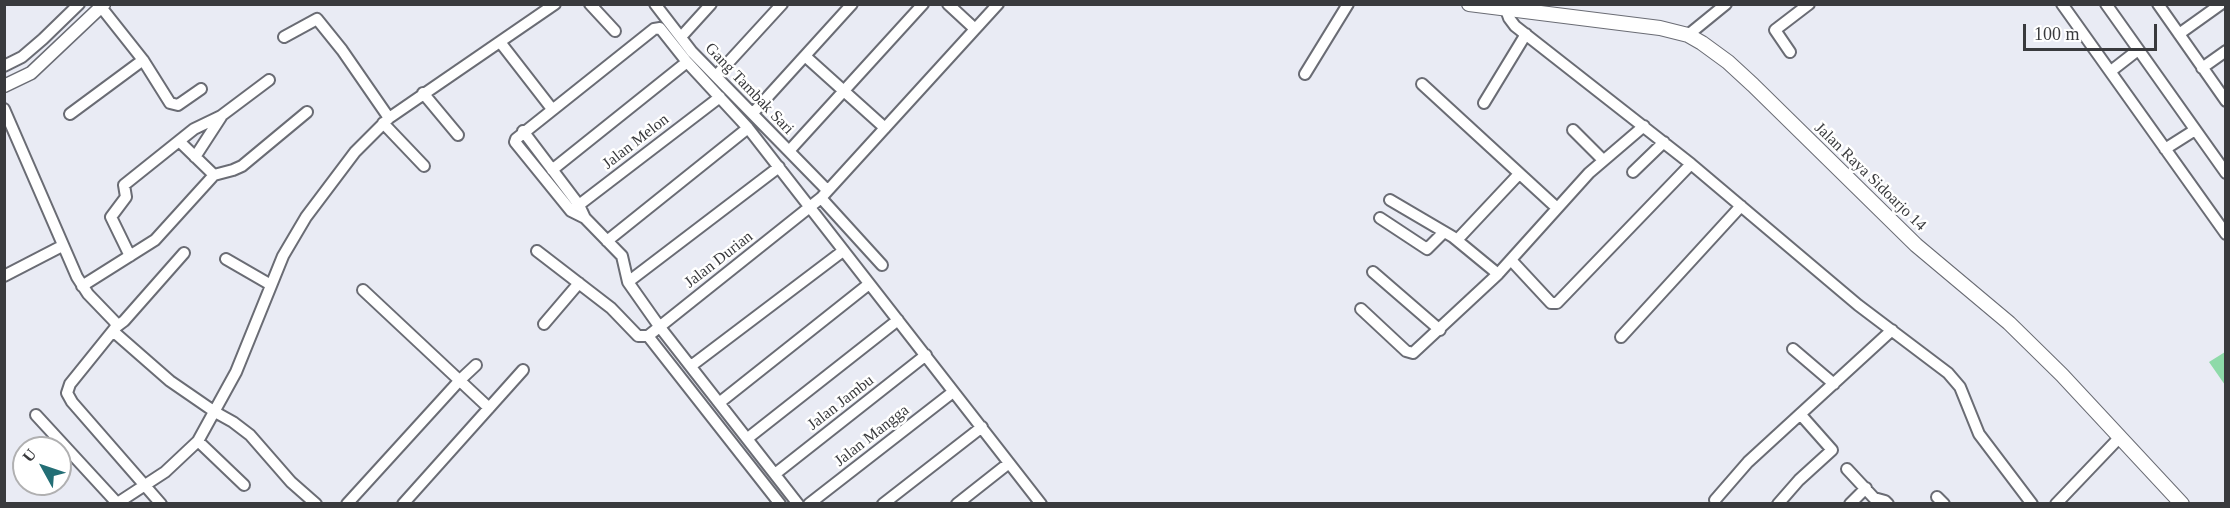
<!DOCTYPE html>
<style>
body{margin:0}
#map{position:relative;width:2230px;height:508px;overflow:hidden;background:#e9ebf4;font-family:Georgia,serif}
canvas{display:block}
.frame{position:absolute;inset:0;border:6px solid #393a3d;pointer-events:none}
.north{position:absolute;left:12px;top:436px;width:60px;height:60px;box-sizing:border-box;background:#fff;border:2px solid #b0b0b1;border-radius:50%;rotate:310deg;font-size:16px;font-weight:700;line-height:24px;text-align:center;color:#393a3d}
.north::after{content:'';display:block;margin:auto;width:21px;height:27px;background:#236e75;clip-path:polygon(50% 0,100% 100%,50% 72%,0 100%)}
.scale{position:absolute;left:2023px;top:24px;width:134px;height:27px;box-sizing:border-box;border:3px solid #393a3d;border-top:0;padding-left:8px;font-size:18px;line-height:21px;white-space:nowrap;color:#393a3d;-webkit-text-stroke:4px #fff;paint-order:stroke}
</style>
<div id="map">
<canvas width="2230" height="508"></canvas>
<div class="frame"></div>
<div class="north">U</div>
<div class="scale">100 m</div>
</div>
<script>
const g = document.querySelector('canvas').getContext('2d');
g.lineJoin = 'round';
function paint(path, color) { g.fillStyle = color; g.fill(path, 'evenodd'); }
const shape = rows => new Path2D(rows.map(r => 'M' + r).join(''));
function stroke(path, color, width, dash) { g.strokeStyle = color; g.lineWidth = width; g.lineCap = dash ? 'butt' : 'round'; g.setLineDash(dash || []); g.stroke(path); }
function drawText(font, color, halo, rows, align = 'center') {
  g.font = font + ' Georgia,serif'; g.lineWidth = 5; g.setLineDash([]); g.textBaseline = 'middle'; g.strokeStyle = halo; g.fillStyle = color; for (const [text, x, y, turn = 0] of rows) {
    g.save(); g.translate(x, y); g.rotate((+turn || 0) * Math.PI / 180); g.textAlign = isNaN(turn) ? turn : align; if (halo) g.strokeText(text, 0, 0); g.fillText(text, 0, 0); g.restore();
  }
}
paint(shape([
 [2225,352,2225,351,2225,385,2209,362]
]), '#8edaa9');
const minor = shape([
 [590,4,615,31],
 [655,4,692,52,827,190],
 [948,4,975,29],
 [1504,4,1509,18,1515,26,1691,164,1858,305,1948,373,1960,387,1979,434,2032,504],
 [2062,4,2226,234],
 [2106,4,2226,173],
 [2158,4,2226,101],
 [101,7,143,60,170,103,178,105,201,89],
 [2179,34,2221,4],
 [1688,35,1726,4],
 [284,37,317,19,342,50,389,118],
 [681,37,711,4],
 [500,42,552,109],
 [1790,52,1775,30,1809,4],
 [805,56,885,128],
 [4,66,22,57,43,39,79,4],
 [2202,68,2226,51],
 [2111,71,2138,50],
 [1305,74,1348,4],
 [716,76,782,4],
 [1422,84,1557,208],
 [423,93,458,135],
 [1484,103,1526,34],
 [4,109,77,277,88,294,115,322,116,327,70,384,67,393,72,402,161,504],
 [753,113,852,4],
 [70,114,143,60],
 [383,123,424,166],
 [1573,130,1603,160],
 [523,131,579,205,585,218,622,256,628,282,659,326,798,504],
 [180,142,214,175],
 [2165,149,2195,130],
 [789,151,923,4],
 [195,157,221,117],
 [552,170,687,62],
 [1633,172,1664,142],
 [821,198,882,265],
 [1390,200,1453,237,1498,274],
 [575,208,720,97],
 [585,218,571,211,515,142,516,139,654,29,660,28,687,62,748,128,1041,504],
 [1380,218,1427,249,1444,232],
 [1457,240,1519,174],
 [607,241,748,128],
 [537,251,611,308,638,336,648,336],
 [130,256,111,217,126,197,124,185,194,129,221,116,269,80],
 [226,259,271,285],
 [1511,260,1551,303,1557,303,1691,164],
 [1373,272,1440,330],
 [4,276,62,246],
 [628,282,779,167],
 [82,286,155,240,214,175,233,170,242,166,307,112],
 [363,290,489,408],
 [1361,309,1406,351,1413,353,1498,274,1589,173,1644,126],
 [544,324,579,283],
 [116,327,124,321,184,253],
 [114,332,170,381,215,412,233,422,250,435,291,482,316,504],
 [648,336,821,198,998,4],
 [648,336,780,504],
 [1621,337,1741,206],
 [1793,349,1834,384],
 [691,366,843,251],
 [719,403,869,284],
 [36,415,117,503],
 [748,438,898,320],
 [198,441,244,485],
 [1847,469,1874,498,1885,501,1888,504],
 [775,474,926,355],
 [1937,497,1944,504],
 [1715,500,1748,462,1892,330],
 [116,504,165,472,198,441,236,372,283,256,306,217,355,152,389,118,555,4],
 [347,504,460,380,476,365],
 [403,504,523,370],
 [809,504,953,392],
 [883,504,982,427],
 [957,504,1009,463],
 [1778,504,1799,480,1832,450,1801,415],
 [1850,504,1866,488],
 [2056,504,2119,438]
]);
const tertiary = shape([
 [4,86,31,73,104,4]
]);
const secondary = shape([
 [1469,4,1660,28,1688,35,1702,43,1728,62,1753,85,1916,245,2009,323,2062,375,2182,504]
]);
stroke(minor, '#6a6c74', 14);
stroke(tertiary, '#6a6c74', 15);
stroke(secondary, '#6a6c74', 16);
stroke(minor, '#fff', 10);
stroke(tertiary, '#fff', 12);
stroke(secondary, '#fff', 14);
drawText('16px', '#393a3d', '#fff', [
 ["Gang Tambak Sari",749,89,46],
 ["Jalan Melon",636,142,-38],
 ["Jalan Raya Sidoarjo 14",1870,177,44],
 ["Jalan Durian",719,260,-38],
 ["Jalan Jambu",841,403,-38],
 ["Jalan Mangga",872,436,-38]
]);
</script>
